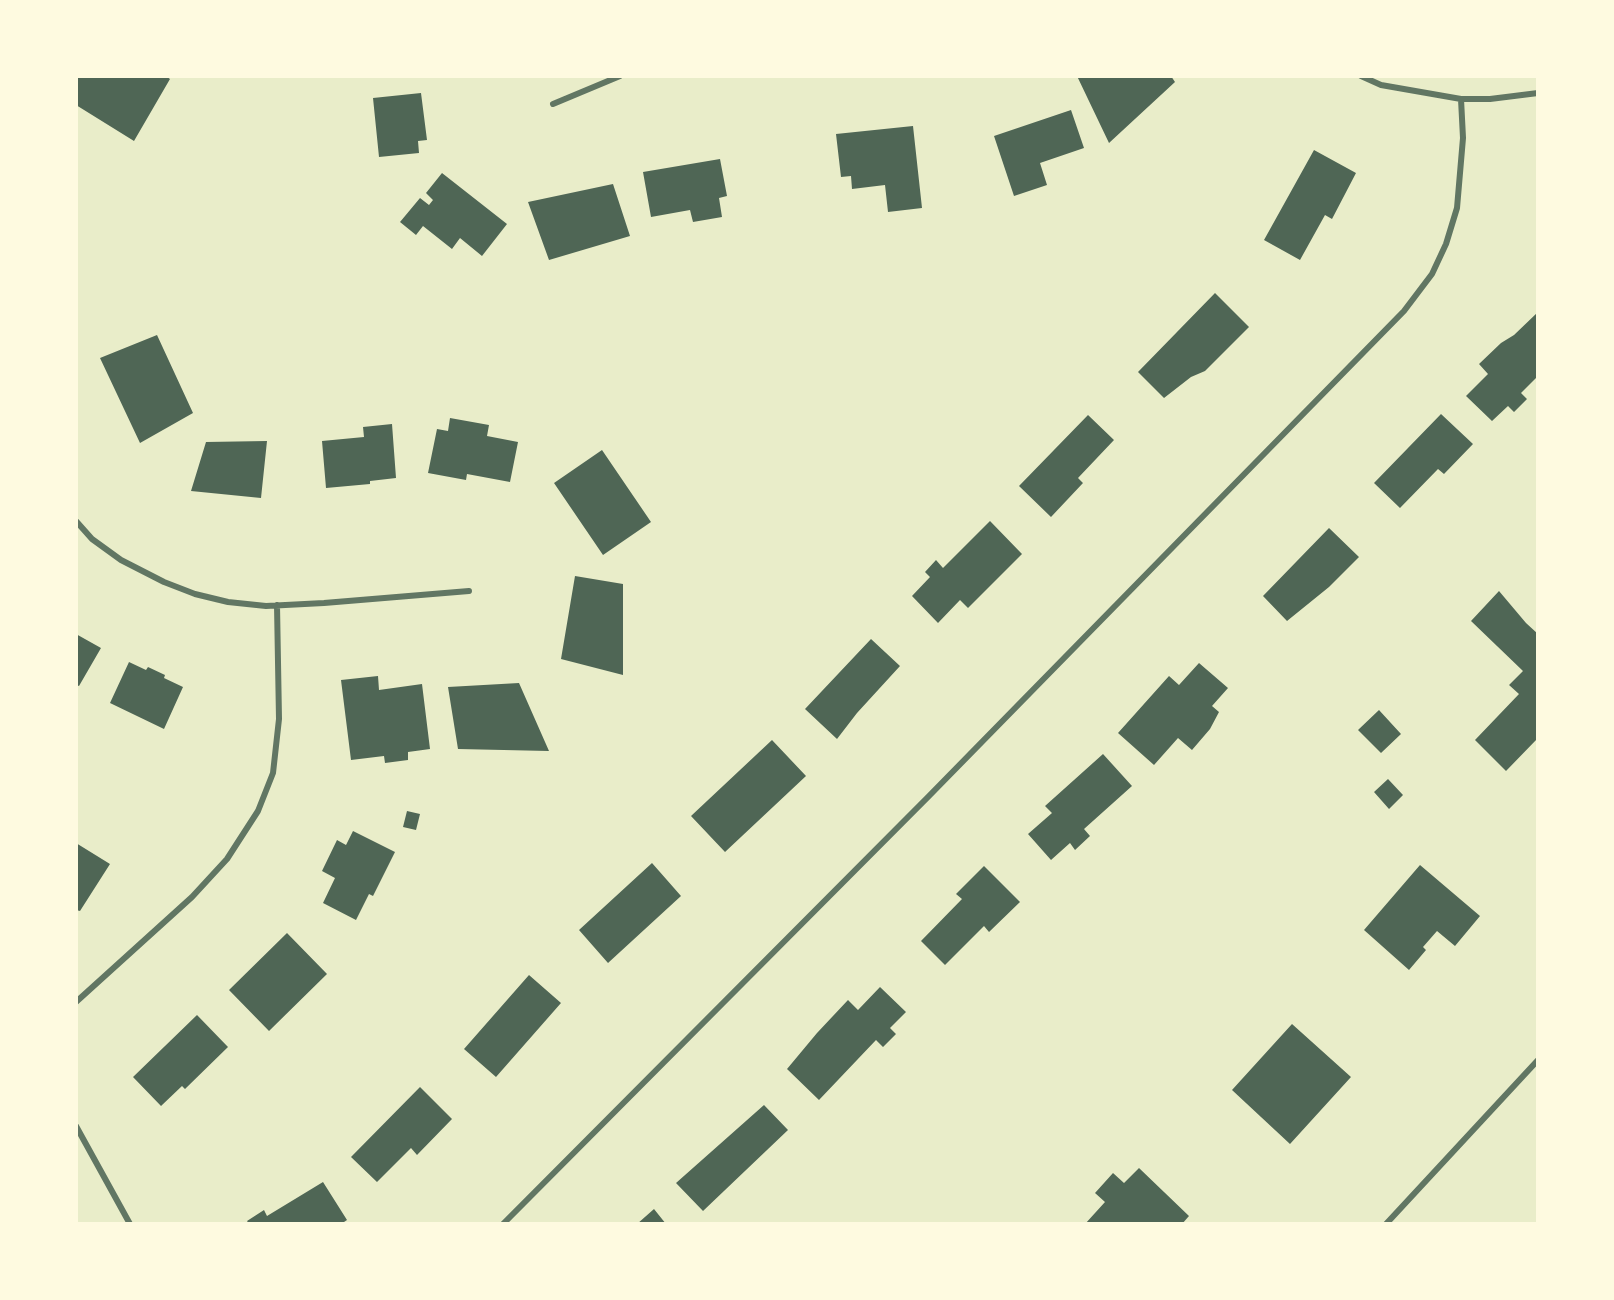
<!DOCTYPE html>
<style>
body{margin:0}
#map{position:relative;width:1614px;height:1300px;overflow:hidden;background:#e9edc9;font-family:Commissioner,sans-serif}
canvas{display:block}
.frame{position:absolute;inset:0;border:78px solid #fefae0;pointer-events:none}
</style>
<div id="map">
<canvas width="1614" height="1300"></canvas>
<div class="frame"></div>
</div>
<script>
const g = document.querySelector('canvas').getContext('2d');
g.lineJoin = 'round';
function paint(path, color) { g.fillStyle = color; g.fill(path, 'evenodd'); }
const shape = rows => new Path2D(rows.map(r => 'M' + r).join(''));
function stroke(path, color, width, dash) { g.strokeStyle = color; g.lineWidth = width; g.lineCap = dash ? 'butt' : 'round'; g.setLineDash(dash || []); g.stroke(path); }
paint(shape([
 [76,76,166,76,170,79,134,141,76,105],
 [1077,76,1171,76,1175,82,1109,143],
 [421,93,427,140,418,141,419,153,379,157,373,98],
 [1071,110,1084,148,1040,163,1047,185,1014,196,994,136],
 [913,126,922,208,888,212,885,185,852,189,851,176,841,177,836,134],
 [1314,150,1356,173,1332,219,1325,215,1300,260,1264,240],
 [720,159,727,196,719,198,722,217,693,222,690,210,651,217,643,172],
 [442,173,507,224,482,256,460,238,452,249,423,226,416,235,400,222,420,198,429,205,433,200,426,193],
 [613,184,630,236,549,260,528,202],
 [1215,293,1249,327,1205,371,1191,377,1164,398,1138,372],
 [1538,312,1538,376,1521,393,1527,399,1514,412,1508,406,1492,421,1466,396,1488,374,1479,364,1501,343,1514,335],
 [157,335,193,413,140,443,100,358],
 [1441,414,1473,444,1444,474,1438,469,1400,508,1374,483],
 [1088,415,1114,440,1078,478,1083,483,1051,517,1019,486],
 [450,418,489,425,487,436,518,442,510,482,467,474,466,480,428,473,437,429,448,431],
 [392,424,396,478,370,481,370,484,326,488,322,441,364,437,363,427],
 [267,441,261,498,191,491,206,442],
 [602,450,651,522,603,555,554,483],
 [990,521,1022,554,968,608,960,600,938,623,912,596,930,577,925,572,936,560,943,568],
 [1329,528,1359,557,1329,587,1287,621,1263,596],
 [575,576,623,584,623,675,561,659],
 [1499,591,1526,623,1538,634,1538,738,1506,771,1475,740,1519,694,1509,685,1523,671,1471,621],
 [76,634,101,648,79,686,76,685],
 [871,639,900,666,857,713,837,739,805,709],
 [129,662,146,670,148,667,165,675,164,678,183,687,164,729,110,703],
 [1199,663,1228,688,1212,706,1219,712,1210,729,1192,750,1178,738,1154,765,1118,733,1169,676,1179,685],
 [378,676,379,690,422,684,430,749,408,752,408,760,385,763,384,756,351,760,341,680],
 [519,683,549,751,458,749,448,687],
 [1379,710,1401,734,1381,753,1358,730],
 [772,740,806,776,725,852,691,816],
 [1103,754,1132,786,1084,829,1090,836,1075,850,1070,843,1051,860,1028,834,1052,813,1045,806],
 [1388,779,1403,795,1389,809,1374,792],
 [407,811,420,814,416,830,403,827],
 [353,831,395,852,373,896,369,894,356,920,323,903,335,878,322,871,337,840,346,845],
 [76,843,110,864,80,911,76,910],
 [652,863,681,896,608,963,579,930],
 [1420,865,1480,916,1455,946,1437,931,1423,947,1426,950,1409,970,1364,930],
 [984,866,1020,902,989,932,984,926,945,965,921,941,962,899,956,894],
 [287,933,327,974,269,1031,229,990],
 [529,975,561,1003,496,1077,464,1049],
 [880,987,906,1012,890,1028,896,1034,883,1047,876,1040,819,1100,787,1069,817,1033,848,1000,858,1010],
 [197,1015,228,1047,185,1089,182,1086,161,1106,133,1077],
 [1292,1024,1351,1077,1290,1144,1232,1090],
 [420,1087,452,1119,417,1155,411,1148,377,1182,351,1157],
 [764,1105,788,1130,703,1211,676,1183],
 [1139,1168,1189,1216,1182,1224,1085,1224,1105,1202,1095,1193,1113,1173,1124,1183],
 [323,1182,347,1220,341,1224,249,1224,247,1221,264,1210,267,1216],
 [654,1209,666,1224,637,1224]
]), '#4f6655');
stroke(shape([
 [1361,76,1381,85,1461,99,1490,99,1538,93],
 [553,104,620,76],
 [76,521,92,539,121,560,164,582,195,594,228,602,266,606,324,603,469,591],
 [76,1002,192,897,227,859,258,811,273,773,279,719,277,605],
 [76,1126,130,1224],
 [503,1224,928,797,1404,311,1432,274,1446,244,1457,208,1463,138,1461,99],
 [1386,1224,1538,1060]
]), '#617663', 6);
</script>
